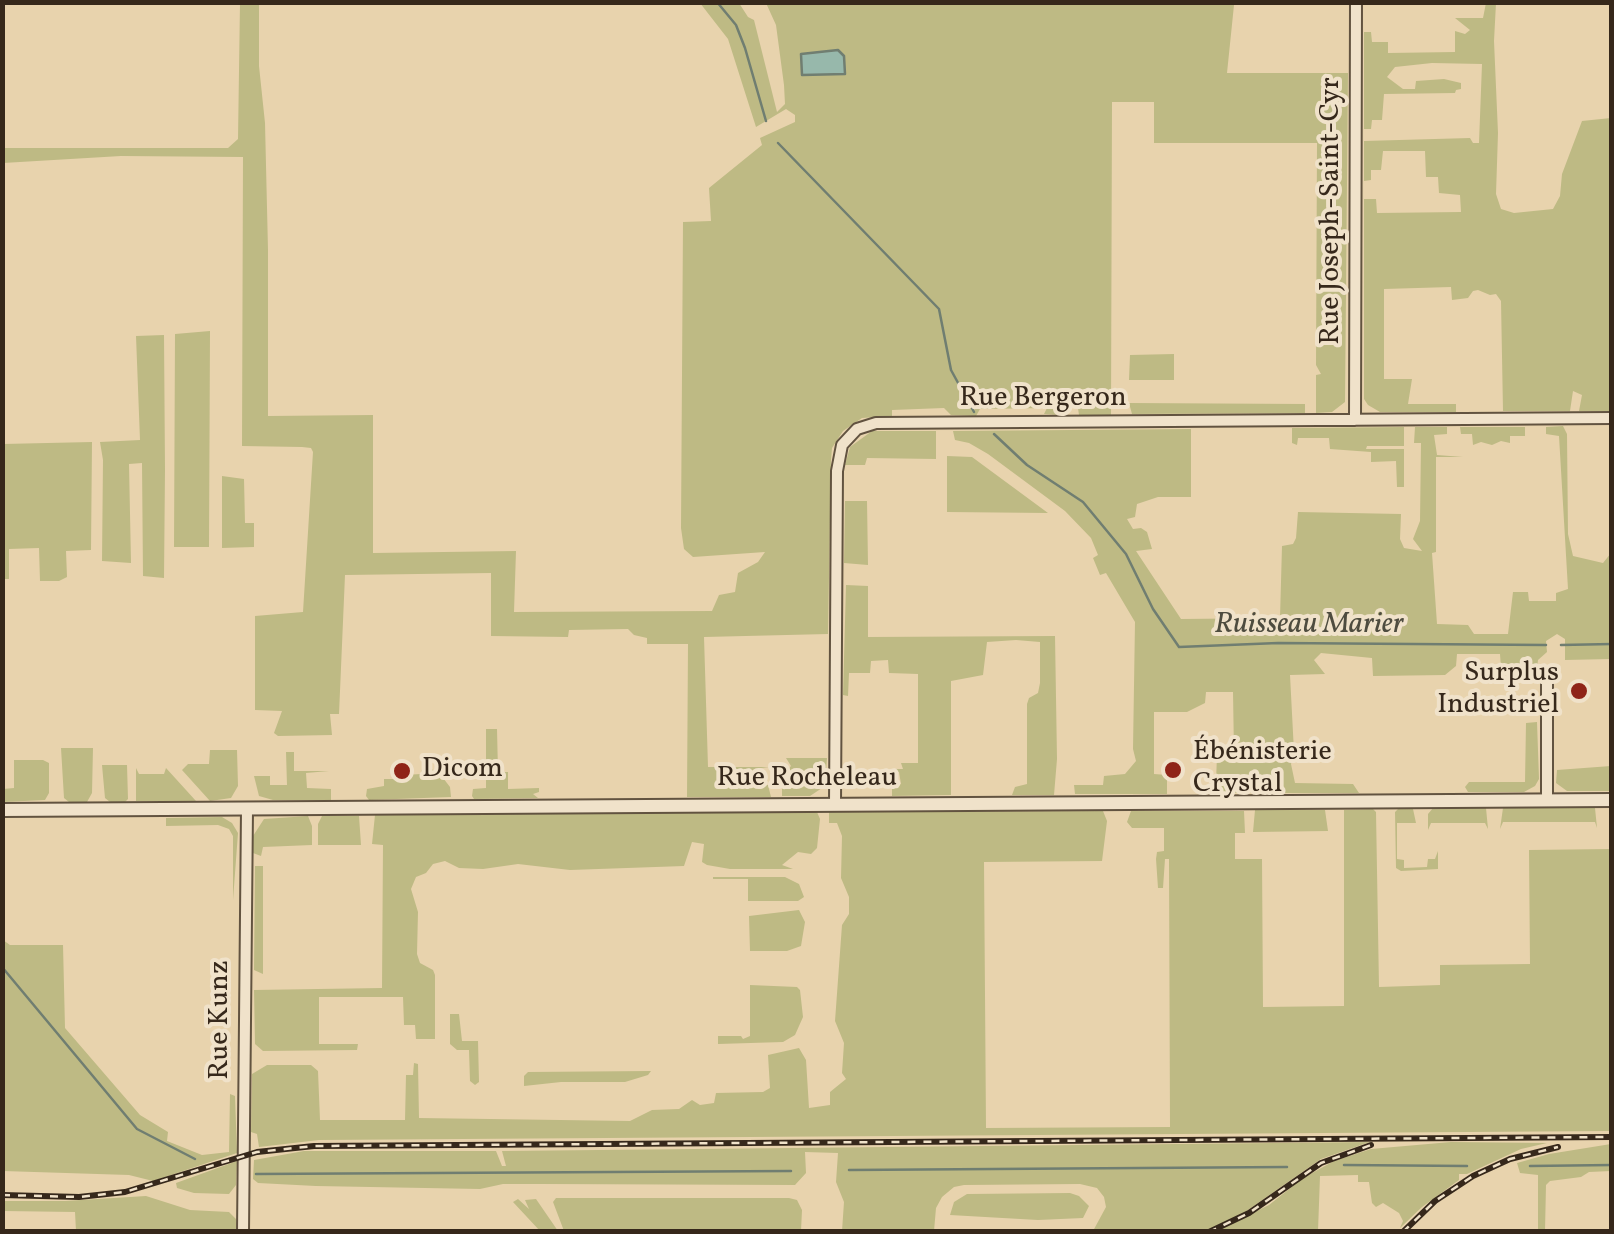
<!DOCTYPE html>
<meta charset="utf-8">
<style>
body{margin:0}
#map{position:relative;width:1614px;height:1234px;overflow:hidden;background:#e8d3ad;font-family:Vollkorn,serif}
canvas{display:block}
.frame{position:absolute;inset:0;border:5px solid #36281b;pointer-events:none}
</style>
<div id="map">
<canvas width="1614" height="1234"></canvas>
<div class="frame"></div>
</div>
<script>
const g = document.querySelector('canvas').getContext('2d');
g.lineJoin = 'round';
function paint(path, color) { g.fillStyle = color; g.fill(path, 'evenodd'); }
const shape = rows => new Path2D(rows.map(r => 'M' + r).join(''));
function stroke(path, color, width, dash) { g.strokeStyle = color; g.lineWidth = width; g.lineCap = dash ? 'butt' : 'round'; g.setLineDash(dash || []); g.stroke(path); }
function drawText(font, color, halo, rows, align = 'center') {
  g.font = font + ' Vollkorn,serif'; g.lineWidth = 8; g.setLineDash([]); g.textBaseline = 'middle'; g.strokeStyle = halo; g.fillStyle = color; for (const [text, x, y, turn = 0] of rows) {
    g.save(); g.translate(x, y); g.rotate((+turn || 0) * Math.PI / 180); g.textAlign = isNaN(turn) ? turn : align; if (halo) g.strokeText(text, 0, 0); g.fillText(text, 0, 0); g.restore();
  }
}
paint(shape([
 [1159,2,1234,5,1227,73,1348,73,1345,402,1332,412,1316,413,1316,375,1321,374,1316,365,1317,143,1154,143,1154,102,1112,102,1111,415,1079,415,1078,408,1062,408,1061,415,1044,414,1047,408,980,409,976,416,951,415,944,408,892,410,892,416,862,418,843,431,832,448,831,460,828,634,704,637,708,767,769,767,754,769,754,785,768,785,771,797,687,797,688,644,647,644,647,638,634,635,628,629,569,630,568,637,491,636,491,573,345,575,339,714,330,714,332,735,278,736,274,733,282,711,255,710,255,616,303,612,313,452,311,448,302,447,242,446,243,157,121,156,3,163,3,148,228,148,238,139,240,3,259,3,259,66,265,123,268,250,268,416,373,415,373,553,516,551,514,612,712,611,719,595,735,592,738,573,758,562,765,552,693,557,684,549,681,528,683,222,711,221,709,188,762,145,760,138,795,122,795,115,786,109,756,127,728,39,700,3,739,3,748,17,754,20,777,112,785,104,784,85,776,25,766,3],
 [1486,3,1496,3,1494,41,1498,133,1496,194,1501,209,1514,213,1553,209,1560,196,1562,174,1582,121,1611,118,1611,411,1579,411,1582,395,1573,391,1570,411,1503,411,1501,301,1496,294,1490,295,1478,290,1473,291,1468,298,1452,300,1451,287,1384,289,1384,379,1412,379,1408,404,1456,404,1456,412,1380,412,1368,405,1364,399,1364,199,1376,199,1377,213,1461,212,1460,195,1439,193,1438,177,1426,177,1425,151,1383,151,1381,170,1371,170,1371,180,1364,181,1364,141,1470,138,1473,143,1479,143,1482,64,1432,63,1395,67,1387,77,1403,89,1415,89,1416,81,1444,79,1461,83,1461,89,1456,90,1455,93,1384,94,1382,120,1372,120,1371,129,1364,129,1364,32,1371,32,1372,42,1388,42,1388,53,1455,52,1455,31,1465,34,1470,30,1455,18,1483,18],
 [210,331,209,547,174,547,175,334],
 [164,335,165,470,164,578,143,576,142,463,129,464,131,563,102,561,103,460,100,442,140,440,136,336],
 [1174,354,1174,380,1129,380,1130,355],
 [1129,403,1305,404,1305,413,1132,414],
 [1563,426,1567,434,1568,534,1573,556,1603,563,1611,553,1611,659,1565,660,1565,639,1557,634,1546,641,1547,652,1538,660,1537,668,1519,665,1501,668,1500,654,1457,654,1456,666,1445,675,1373,676,1372,658,1321,653,1314,660,1325,674,1290,675,1294,752,1291,764,1295,783,1353,784,1359,793,1210,793,1210,783,1216,782,1217,755,1234,753,1233,692,1206,692,1205,703,1187,712,1154,712,1154,774,1167,775,1167,794,1075,794,1074,785,1103,785,1104,776,1125,774,1136,761,1133,749,1135,622,1106,573,1100,575,1093,558,1098,555,1091,538,1065,511,988,454,969,443,955,440,953,431,1191,429,1191,497,1158,497,1137,504,1135,517,1127,519,1133,529,1141,528,1147,532,1152,549,1136,551,1181,619,1280,618,1282,546,1293,544,1296,538,1298,512,1401,514,1400,539,1404,548,1422,551,1413,539,1420,521,1421,443,1414,443,1415,427,1447,427,1447,434,1434,435,1437,455,1463,457,1436,457,1436,552,1432,553,1437,624,1468,625,1474,634,1508,634,1513,592,1528,592,1529,601,1556,601,1556,593,1568,589,1559,436,1546,434,1546,427],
 [1404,427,1404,446,1367,446,1366,449,1404,449,1404,487,1397,487,1396,461,1371,462,1371,452,1330,449,1329,438,1298,438,1297,445,1292,443,1292,428],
 [1460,427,1525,427,1525,436,1510,436,1510,443,1501,441,1492,445,1481,442,1473,445,1472,434,1461,434],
 [872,431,936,431,936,459,867,458,865,465,845,465,850,447],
 [92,442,91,550,66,551,67,577,59,581,40,581,39,548,9,549,9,579,3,579,3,444],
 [947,456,972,457,1048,513,947,512],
 [222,476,244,479,245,523,254,523,254,547,222,548],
 [845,501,867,501,868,565,844,563],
 [846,585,868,586,868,637,1055,636,1057,759,1054,795,1012,795,1015,787,1027,784,1027,704,1029,698,1038,693,1040,683,1040,642,1016,640,987,642,983,675,951,681,951,795,892,796,892,789,901,784,899,772,889,769,903,769,901,763,918,763,918,674,889,673,888,660,871,661,870,673,849,673,848,696,843,695],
 [1537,722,1539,779,1535,786,1524,792,1468,792,1465,787,1469,782,1525,782,1526,723],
 [486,729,497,729,498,772,508,772,508,789,539,788,539,792,533,794,538,798,474,799,472,796,473,789,486,788],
 [61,748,93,748,92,793,87,802,69,802,64,798],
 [210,750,237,750,238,786,231,798,210,801,182,770,188,764,209,764],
 [286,752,294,752,294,771,329,771,306,773,307,788,331,789,331,800,273,800,259,796,254,776,270,776,270,785,287,785],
 [786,758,827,758,825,786,810,796,782,796,782,776,791,766],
 [14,760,43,760,49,763,49,793,45,800,3,802,3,789,14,788],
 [423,764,440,774,450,787,451,797,369,800,366,796,367,789,384,786,384,779,404,779,404,775,421,774],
 [102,765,127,765,128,799,125,802,110,802,105,798],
 [1611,766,1611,791,1567,791,1556,783,1557,770],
 [136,768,139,774,164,774,166,768,196,801,136,801],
 [1433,808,1486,808,1488,829,1485,823,1431,823,1428,830,1428,814],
 [1503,808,1595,808,1597,828,1595,822,1503,822,1500,829],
 [1611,808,1611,1131,319,1140,259,1147,257,1134,251,1132,252,1074,267,1065,311,1065,318,1071,320,1120,405,1120,406,1075,413,1075,414,1063,418,1064,419,1118,630,1121,652,1110,679,1109,692,1100,700,1105,714,1103,716,1093,763,1092,770,1088,768,1055,799,1048,806,1060,809,1108,830,1105,830,1092,846,1079,842,1073,844,1043,835,1021,842,925,849,914,849,897,841,878,842,836,837,823,829,823,829,812,853,812,1103,811,1107,821,1102,861,984,862,986,1128,1170,1127,1169,859,1165,859,1163,888,1158,888,1156,859,1157,852,1164,851,1164,828,1132,828,1127,822,1131,811,1244,811,1245,833,1235,833,1235,859,1262,859,1263,1007,1344,1006,1344,810,1373,809,1376,812,1379,987,1440,985,1440,965,1530,964,1529,850,1610,849],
 [1398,809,1413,809,1416,823,1397,823,1397,859,1404,860,1404,868,1427,867,1428,859,1435,859,1438,851,1438,869,1401,871,1396,868,1395,812],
 [1255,810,1325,810,1328,831,1253,832],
 [817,812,820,819,817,848,811,854,798,852,782,865,793,869,730,869,707,865,702,862,704,844,692,842,684,866,570,870,518,864,483,869,459,868,445,861,433,864,426,873,416,877,411,889,418,912,417,954,420,963,433,970,435,975,435,1039,416,1039,415,1025,404,1025,403,997,319,997,319,1044,358,1044,357,1050,263,1051,255,1044,254,990,382,988,383,845,372,844,375,815],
 [308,816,312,826,312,845,263,847,261,856,253,853,253,836,264,819],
 [322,816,359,816,361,845,318,845,318,824],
 [222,817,232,823,238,833,233,900,233,836,229,829,218,825,166,826,166,818],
 [255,866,263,866,263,974,254,970],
 [713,877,785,877,799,884,804,897,798,901,748,901,748,879,713,879],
 [799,910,805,922,801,946,787,951,750,951,749,916],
 [3,940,10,945,63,945,65,1028,140,1115,168,1132,167,1141,202,1155,229,1152,230,1094,235,1096,237,1153,153,1181,129,1175,3,1171],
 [750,985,797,987,800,990,803,1017,795,1035,783,1042,718,1044,718,1036,741,1036,743,1039,750,1036],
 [450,1014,459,1014,462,1041,478,1041,479,1082,475,1085,470,1081,469,1050,457,1050,450,1044],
 [651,1071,648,1075,625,1082,561,1082,524,1086,524,1076,528,1072],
 [1370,1142,1321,1159,1235,1219,1202,1232,1093,1231,1106,1207,1104,1197,1097,1188,1080,1184,964,1185,954,1187,942,1197,936,1208,934,1231,842,1231,844,1202,836,1182,838,1153,805,1152,806,1173,795,1185,543,1184,503,1184,480,1189,316,1186,258,1183,253,1179,254,1160,304,1151,496,1151,502,1166,506,1166,502,1151],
 [1451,1142,1547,1143,1521,1149,1467,1174,1459,1174,1459,1180,1422,1207,1400,1228,1403,1221,1399,1213,1383,1203,1376,1207,1372,1203,1369,1182,1358,1182,1358,1175,1320,1176,1318,1231,1216,1231,1269,1205,1303,1178,1334,1161,1371,1149],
 [1611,1144,1611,1171,1589,1172,1581,1177,1550,1181,1546,1185,1545,1231,1538,1231,1538,1175,1520,1173,1517,1163,1549,1154],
 [237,1161,236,1185,229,1194,194,1193,177,1188,176,1183],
 [1070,1193,1079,1196,1089,1206,1083,1218,1038,1220,950,1215,954,1202,967,1194],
 [146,1196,190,1210,229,1212,236,1219,237,1231,76,1231,75,1212,3,1211,3,1201,65,1201],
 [556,1198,789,1198,797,1200,802,1210,801,1231,564,1231,553,1202],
 [518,1199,529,1209,525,1200,536,1199,558,1231,540,1231,513,1202]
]), '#beba84');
const water = shape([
 [838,50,844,56,845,74,802,75,801,54,838,50]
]);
paint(water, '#97b8ab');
stroke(water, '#707e71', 2.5);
stroke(shape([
 [717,2,736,25,745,48,766,121],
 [778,143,939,309,951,370,974,412],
 [994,434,1027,465,1083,502,1126,554,1153,609,1179,647,1278,643,1546,645],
 [1561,645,1612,644],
 [2,967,137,1129,195,1159],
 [1344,1165,1467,1166],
 [1530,1166,1612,1165],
 [849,1170,1287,1167],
 [256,1174,791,1171]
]), '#707e71', 2.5);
const minor = shape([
 [1355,420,1356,2],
 [1547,677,1547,801],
 [835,804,837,471,842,445,857,429,876,423,1612,418],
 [243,1232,247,809]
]);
const tertiary = shape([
 [2,810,1612,800]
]);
stroke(minor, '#625340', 14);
stroke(tertiary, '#625340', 16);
stroke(minor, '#f0e2ca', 10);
stroke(tertiary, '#f0e2ca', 12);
const rail = shape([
 [2,1195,79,1197,125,1192,257,1152,314,1146,1612,1137],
 [1209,1232,1249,1213,1321,1163,1371,1145],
 [1403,1232,1435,1201,1473,1176,1510,1159,1558,1147]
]);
stroke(rail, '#36281b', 6);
stroke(rail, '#f0e2ca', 2.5, [8]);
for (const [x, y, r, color] of [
 [1579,691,10,"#8f2418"],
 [1173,770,10,"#8f2418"],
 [402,771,10,"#8f2418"]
]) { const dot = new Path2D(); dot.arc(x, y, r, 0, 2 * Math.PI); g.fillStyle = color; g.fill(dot); stroke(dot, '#f0e2ca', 4); }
drawText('28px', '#36281b', '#f0e2ca', [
 ["Rue Joseph-Saint-Cyr",1333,211,-90],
 ["Rue Bergeron",1043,400],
 ["Rue Rocheleau",807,780],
 ["Rue Kunz",222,1020,-90]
]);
drawText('28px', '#36281b', '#f0e2ca', [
 ["Surplus",1559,675,"right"],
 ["Industriel",1559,707,"right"],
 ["Ébénisterie",1193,754],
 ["Crystal",1193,786],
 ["Dicom",422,771]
], 'left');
drawText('italic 30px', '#4e4c3f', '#f0e2ca', [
 ["Ruisseau Marier",1309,626]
]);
</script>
